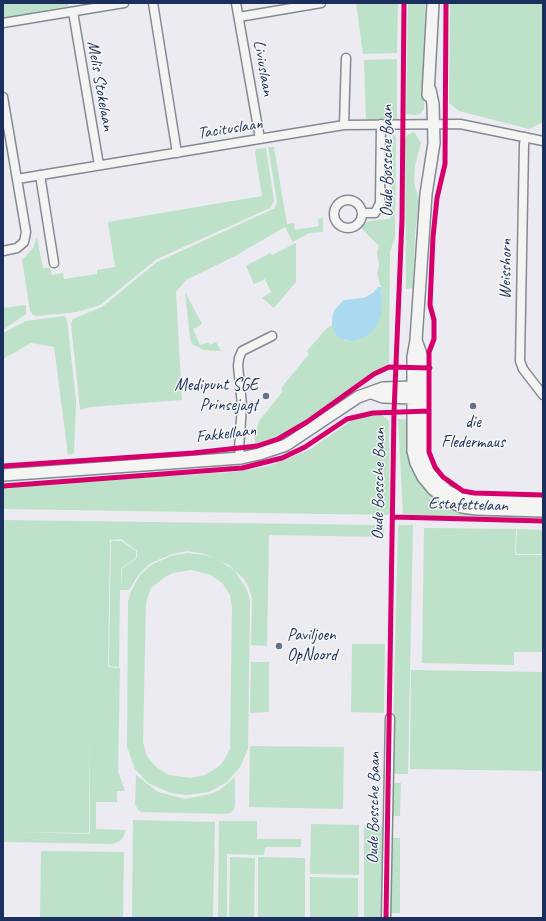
<!DOCTYPE html>
<style>
body{margin:0}
#map{position:relative;width:546px;height:921px;overflow:hidden;background:#ecebf1;font-family:Caveat,sans-serif}
canvas{display:block}
.frame{position:absolute;inset:0;border:4px solid #1b2f5e;pointer-events:none}
</style>
<div id="map">
<canvas width="546" height="921"></canvas>
<div class="frame"></div>
</div>
<script>
const g = document.querySelector('canvas').getContext('2d');
g.lineJoin = 'round';
function paint(path, color) { g.fillStyle = color; g.fill(path, 'evenodd'); }
const shape = rows => new Path2D(rows.map(r => 'M' + r).join(''));
function stroke(path, color, width, dash) { g.strokeStyle = color; g.lineWidth = width; g.lineCap = dash ? 'butt' : 'round'; g.setLineDash(dash || []); g.stroke(path); }
function drawText(font, color, halo, rows, align = 'center') {
  g.font = font + ' Caveat,sans-serif'; g.lineWidth = 3; g.setLineDash([]); g.textBaseline = 'middle'; g.strokeStyle = halo; g.fillStyle = color; for (const [text, x, y, turn = 0] of rows) {
    g.save(); g.translate(x, y); g.rotate((+turn || 0) * Math.PI / 180); g.textAlign = isNaN(turn) ? turn : align; if (halo) g.strokeText(text, 0, 0); g.fillText(text, 0, 0); g.restore();
  }
}
paint(shape([
 [3,3,68,3,68,6,6,18,3,17],
 [356,3,398,3,397,53,363,54],
 [408,3,425,3,424,109,420,114,414,115,406,114],
 [450,3,543,3,543,122,529,129,459,111,449,103],
 [397,59,397,122,366,123,364,60],
 [414,132,421,143,415,166,414,182,419,201,415,235,413,288,406,289,405,139,407,135],
 [393,134,396,137,395,237,390,252,389,363,291,430,274,438,255,444,255,437,259,421,283,391,281,388,309,354,307,351,327,328,332,325,336,335,347,341,382,300,381,287,377,274,379,265,377,253,379,246,362,229,364,223,370,221,390,219],
 [268,147,274,147,287,224,294,223,295,230,319,226,318,219,323,218,323,232,309,233,293,242,285,227,235,256,186,280,176,292,182,400,91,407,80,410,71,323,73,319,102,307,157,262,275,208,277,202],
 [266,148,274,201,270,208,157,259,100,305,77,312,37,316,33,315,30,311,22,260,34,247,36,238,37,238,43,268,50,268,52,275,63,273,64,279,97,274,97,270,115,267,108,222,262,196,255,152,256,149],
 [296,243,296,282,274,308,262,298,271,292,265,279,254,284,246,266,270,253,272,255],
 [185,292,202,324,193,329,200,345,209,342,210,345,216,342,221,351,204,350,192,344,190,338],
 [26,305,26,314,3,330,3,308],
 [64,316,67,319,76,401,74,453,68,455,54,347,31,343,3,359,3,333,26,321],
 [373,414,382,415,389,421,390,513,387,515,3,509,3,487,233,472,269,466,309,450,351,421,362,416],
 [398,419,409,420,419,479,531,514,531,519,436,517,403,514],
 [3,520,378,525,384,526,384,537,269,535,267,646,251,645,252,599,249,588,244,579,229,565,205,554,187,551,172,554,151,563,139,574,129,590,120,590,119,667,109,666,111,541,121,541,136,551,136,558,121,568,121,589,122,568,137,558,137,551,121,539,110,540,108,667,120,668,118,771,125,791,117,791,117,802,96,802,96,829,125,830,124,835,120,841,113,844,3,842],
 [90,738,90,834,12,832,89,833],
 [398,525,413,525,408,774,392,774],
 [424,528,516,529,515,555,543,555,543,652,514,652,514,665,422,663],
 [517,529,543,530,543,554,516,554],
 [187,553,205,555,219,560,235,571,247,590,250,600,248,749,240,767,227,782,209,792,186,795,171,793,148,783,135,769,127,747,128,602,131,591,140,575,151,565,171,556],
 [191,570,211,575,223,584,230,595,232,607,230,749,223,762,218,767,205,775,191,778,169,775,156,767,147,756,143,742,146,604,148,596,151,588,165,577,173,573],
 [352,644,385,644,384,713,351,712],
 [251,662,269,662,269,712,250,713],
 [411,670,543,672,543,771,410,769],
 [250,746,344,747,343,809,249,807],
 [136,775,158,792,185,799,210,794,220,790,235,777,235,806,232,812,227,814,142,812,138,810,135,804],
 [392,783,401,783,400,816,391,816],
 [133,820,215,822,213,918,132,918],
 [219,821,257,821,257,839,301,839,301,847,265,847,264,855,227,854,227,918,218,918],
 [311,824,359,825,359,875,310,874],
 [364,826,383,826,385,830,384,918,364,918],
 [391,838,400,838,400,913,390,913],
 [41,851,124,852,123,918,40,918],
 [230,857,255,858,254,918,229,918],
 [258,857,305,858,305,918,258,918],
 [310,877,358,878,358,918,310,918]
]), '#bde2c9');
paint(shape([
 [378,287,381,287,382,300,381,315,378,323,372,332,362,338,352,341,341,339,336,335,332,325,332,317,335,309,344,300,363,298,373,293]
]), '#aadaef');
const minor = shape([
 [153,3,177,153],
 [236,3,260,139],
 [73,12,99,165],
 [239,17,321,3],
 [3,23,124,3],
 [3,97,26,232,24,242,17,248,3,251],
 [344,125,346,58],
 [525,137,524,145,520,361,523,369,543,395],
 [40,175,54,263],
 [17,179,344,125,460,124,543,141],
 '334 214a14 14 0 1 1 28 0a14 14 0 1 1-28 0Z',
 [362,213,375,213,380,203,381,124],
 [241,458,239,449,242,405,238,366,239,358,242,351,272,336],
 [386,918,390,718]
]);
const tertiary = shape([
 [430,90,433,104,434,143,426,194,416,340,413,357,413,451,416,463,423,477,433,489,444,498,462,507,476,509,543,511],
 [428,95,433,3],
 [416,340,422,357,422,452,429,473,447,491,462,498,476,500,543,501],
 [372,393,383,397,413,398,418,395],
 [3,475,241,458,259,454,286,445,358,397,383,388,413,387,422,393]
]);
stroke(minor, '#858994', 11);
stroke(tertiary, '#858994', 14);
stroke(minor, '#f4f4f3', 8);
stroke(tertiary, '#f4f4f3', 11);
stroke(shape([
 [446,3,445,164,437,198,433,237,430,305,434,320,434,339,429,352,429,452,435,467,443,477,463,491,474,493,543,495],
 [3,466,193,453,257,446,278,439,307,422,374,374,389,367,430,368],
 [3,486,242,468,282,458,305,447,347,419,373,413,429,411],
 [393,517,543,521],
 [386,918,394,412,402,220,404,3]
]), '#d6006c', 5);
for (const [x, y, r, color] of [
 [266,396,4,"#647191"],
 [473,406,4,"#647191"],
 [279,646,4,"#647191"]
]) { const dot = new Path2D(); dot.arc(x, y, r, 0, 2 * Math.PI); g.fillStyle = color; g.fill(dot); stroke(dot, '#f6f6f2', 1.5); }
drawText('17px', '#1b2f5e', '#f6f6f2', [
 ["Liviuslaan",263,68,80],
 ["Melis Stokelaan",100,86,80],
 ["Tacituslaan",230,129,-9],
 ["Oude Bossche Baan",388,161,-90],
 ["Weisshorn",506,269,-89],
 ["Fakkellaan",226,434,-7],
 ["Oude Bossche Baan",379,484,-89],
 ["Estafettelaan",468,505,2],
 ["Oude Bossche Baan",374,808,-89]
]);
drawText('17px', '#1b2f5e', '#f6f6f2', [
 ["Medipunt SGE",258,386],
 ["Prinsejagt",258,406],
 ["die",473,423,"center"],
 ["Fledermaus",473,443,"center"],
 ["Paviljoen",287,636,"left"],
 ["OpNoord",287,656,"left"]
], 'right');
</script>
